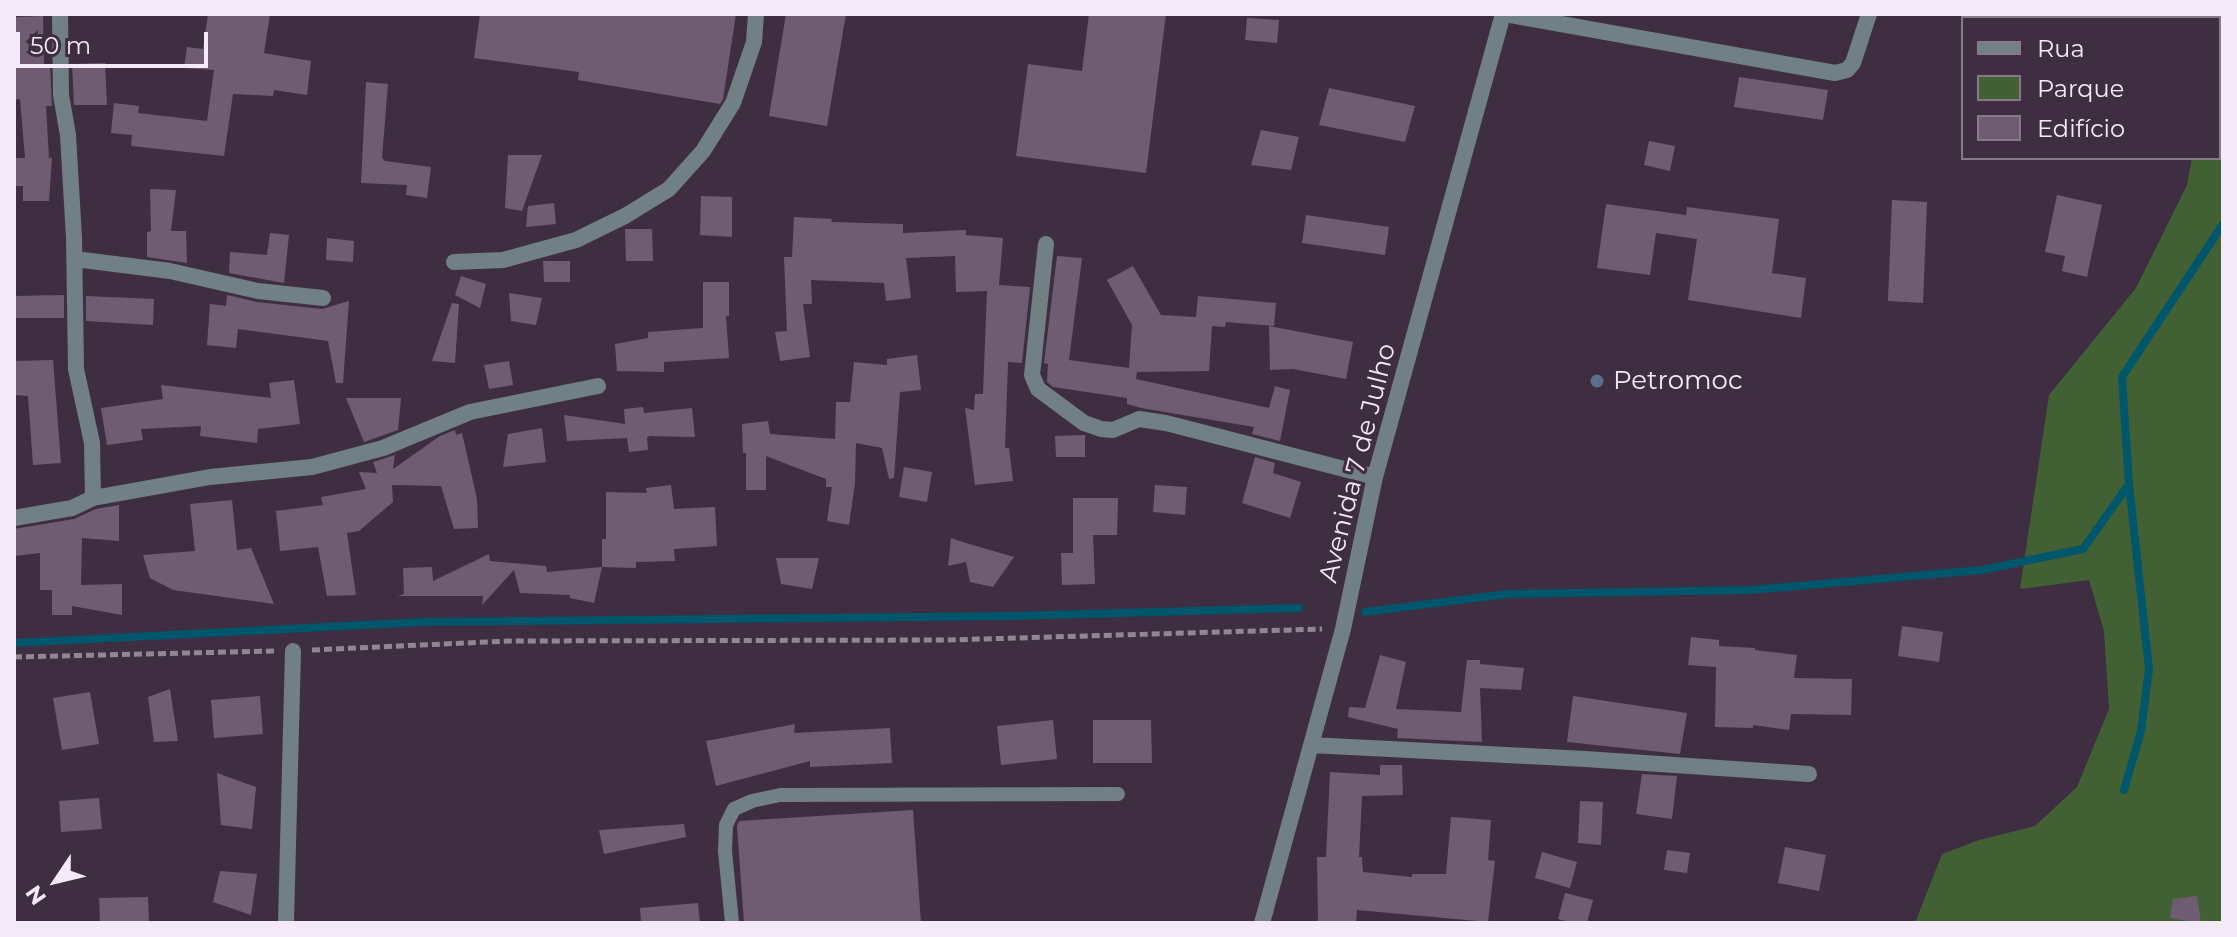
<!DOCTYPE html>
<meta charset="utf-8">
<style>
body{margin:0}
#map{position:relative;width:2237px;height:937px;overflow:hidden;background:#3f2e42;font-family:Montserrat,sans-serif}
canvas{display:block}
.frame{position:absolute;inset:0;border:16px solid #f4e9f6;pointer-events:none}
.legend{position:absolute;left:1961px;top:16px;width:260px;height:144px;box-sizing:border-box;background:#3f2e42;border:2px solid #87798a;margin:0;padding:10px 14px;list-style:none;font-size:24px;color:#f4e9f6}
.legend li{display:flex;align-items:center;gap:16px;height:40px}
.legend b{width:40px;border:2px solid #87798a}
.north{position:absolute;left:16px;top:841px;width:80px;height:80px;-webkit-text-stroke:6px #3f2e42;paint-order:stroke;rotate:235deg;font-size:22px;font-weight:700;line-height:32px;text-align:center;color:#f4e9f6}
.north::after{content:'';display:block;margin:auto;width:28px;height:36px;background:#f4e9f6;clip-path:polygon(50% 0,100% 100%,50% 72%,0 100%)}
.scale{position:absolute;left:16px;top:32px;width:192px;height:36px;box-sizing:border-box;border:4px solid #f4e9f6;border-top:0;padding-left:10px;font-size:24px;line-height:28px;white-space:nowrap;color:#f4e9f6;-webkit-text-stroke:6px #3f2e42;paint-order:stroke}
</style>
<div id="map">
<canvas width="2237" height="937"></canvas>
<div class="frame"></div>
<ul class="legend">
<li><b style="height:10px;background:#708084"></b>Rua</li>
<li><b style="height:22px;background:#416134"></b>Parque</li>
<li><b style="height:22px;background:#6f5c72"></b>Edifício</li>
</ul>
<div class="north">N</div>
<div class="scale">50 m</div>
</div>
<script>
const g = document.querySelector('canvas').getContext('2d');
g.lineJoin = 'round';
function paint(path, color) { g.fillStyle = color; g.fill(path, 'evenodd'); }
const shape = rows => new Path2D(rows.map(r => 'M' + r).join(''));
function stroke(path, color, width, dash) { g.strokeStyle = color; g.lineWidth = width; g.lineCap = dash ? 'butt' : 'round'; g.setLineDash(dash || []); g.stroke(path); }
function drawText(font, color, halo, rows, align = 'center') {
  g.font = font + ' Montserrat,sans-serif'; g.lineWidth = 6; g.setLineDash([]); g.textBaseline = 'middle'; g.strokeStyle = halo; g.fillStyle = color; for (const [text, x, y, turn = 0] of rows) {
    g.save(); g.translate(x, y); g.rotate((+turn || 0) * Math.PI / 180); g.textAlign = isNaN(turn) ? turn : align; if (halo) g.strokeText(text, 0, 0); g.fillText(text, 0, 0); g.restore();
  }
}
paint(shape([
 [2219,14,2223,14,2223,923,1915,923,1942,854,1979,840,2035,826,2077,787,2109,709,2104,631,2089,580,2020,589,2049,395,2136,288,2187,185,2192,158,2219,158]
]), '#416134');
stroke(shape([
 [1365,612,1508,594,1751,590,1982,570,2083,549,2129,484],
 [14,643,423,622,1013,616,1299,608],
 [2124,790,2141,731,2149,669,2129,484,2122,377,2223,224]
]), '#00566b', 8);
paint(shape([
 [208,14,270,14,264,53,311,61,307,95,274,90,273,96,233,94,224,156,131,146,132,135,111,133,114,103,139,106,138,113,207,121,214,70,184,68,187,47,203,49],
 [480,14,736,14,723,99,720,104,578,80,579,72,474,58],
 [786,14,846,14,827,126,769,116],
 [1089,14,1166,14,1146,173,1016,156,1028,64,1082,71],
 [43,16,44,64,50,64,52,106,46,106,49,158,52,158,49,201,23,201,23,186,14,186,14,158,25,158,20,99,14,100,16,17],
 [1247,18,1279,20,1277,43,1245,40],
 [105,63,107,105,74,105,72,64],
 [1739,77,1828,90,1823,120,1734,107],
 [366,82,388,84,382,158,385,161,431,167,427,198,406,195,407,185,361,183],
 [1329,88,1415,106,1405,142,1319,125],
 [1261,130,1299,137,1291,170,1251,165],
 [1649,141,1675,146,1670,171,1644,165],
 [508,155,542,155,522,211,505,208],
 [150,189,176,190,171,231,186,231,187,263,147,257,147,232,151,231],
 [2057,195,2102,205,2087,277,2062,271,2065,256,2045,252],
 [701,196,732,197,732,237,700,235],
 [1892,200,1927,202,1923,303,1888,301],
 [554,203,556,224,526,227,528,206],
 [1606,204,1686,215,1687,207,1779,219,1772,273,1806,278,1801,318,1688,300,1697,239,1656,233,1650,275,1597,268],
 [1306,215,1389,227,1385,255,1302,243],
 [794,217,832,219,831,222,903,224,903,233,966,230,966,235,1003,238,999,285,1030,287,1022,363,1008,362,1005,448,1009,448,1013,481,975,485,965,408,974,410,975,394,983,394,987,291,956,292,955,256,906,258,911,298,886,301,884,283,811,280,812,304,803,304,810,357,780,361,775,332,787,331,784,257,792,257],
 [625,229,652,229,653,261,626,261],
 [270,233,289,235,284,283,229,273,230,252,267,255],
 [327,238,354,241,353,262,326,260],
 [1057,256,1082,258,1069,360,1129,368,1132,325,1107,280,1133,266,1161,315,1196,317,1198,296,1276,303,1274,326,1226,322,1225,327,1212,326,1209,371,1137,372,1136,379,1269,408,1275,386,1290,390,1280,441,1252,434,1254,427,1141,408,1127,404,1127,398,1053,387,1047,382,1048,364,1044,363],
 [543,261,570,261,570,282,544,282],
 [461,276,486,284,480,308,455,295],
 [703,282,729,282,729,316,726,316,729,358,664,362,664,372,617,371,615,344,648,338,648,332,703,328],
 [509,293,542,298,536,325,511,321],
 [64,295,64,318,14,318,14,296],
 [227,295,257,302,322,309,349,301,343,383,336,383,328,341,238,329,236,348,207,345,210,304,226,306],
 [86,296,154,299,153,325,86,321],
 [452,303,459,304,455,363,432,361],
 [1269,326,1353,342,1346,379,1293,369,1270,370],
 [917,355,921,390,900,392,894,478,889,479,882,448,856,443,855,483,849,525,827,521,832,487,826,487,826,479,766,456,766,490,746,490,746,453,743,453,742,424,768,421,770,434,835,439,836,402,850,402,854,362,887,365,887,359],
 [53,360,61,463,33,465,28,396,14,395,14,361],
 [509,361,513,385,489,389,484,365],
 [294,380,300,424,258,429,257,443,200,436,201,426,141,429,143,440,107,445,101,408,163,399,161,385,271,398,269,383],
 [346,398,401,398,398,430,364,442],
 [643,407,644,413,692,408,695,437,650,436,647,437,648,450,629,452,627,438,567,441,564,415,625,424,624,409],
 [542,428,546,462,503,467,508,434],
 [455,430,456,435,462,433,477,499,478,528,454,529,441,486,392,485,393,502,359,531,347,533,356,595,327,596,318,547,280,551,276,511,323,505,321,497,366,489,359,472,377,473,373,462,395,455,393,469,440,436],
 [1085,435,1085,457,1056,457,1055,436],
 [1255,457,1275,463,1273,473,1301,482,1290,518,1242,503],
 [904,467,932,472,927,502,899,497],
 [671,485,674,509,715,507,717,546,674,549,675,561,636,562,636,568,602,567,602,539,606,539,606,492,647,493,646,488],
 [1155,485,1187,487,1185,515,1153,512],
 [1073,498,1118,498,1117,535,1093,535,1095,584,1062,585,1061,553,1073,553],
 [232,500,237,550,251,548,274,604,173,590,150,578,143,555,195,551,190,504],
 [119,505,119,541,82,538,81,585,122,584,122,615,72,606,72,615,52,615,52,590,40,590,40,553,14,556,14,529,74,519,96,509],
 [951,538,966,543,1014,557,993,587,970,582,966,562,948,566],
 [489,554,490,561,546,566,547,572,602,567,594,603,570,598,570,595,520,593,514,570,482,605,483,596,398,596,404,594,403,568,432,567,433,581],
 [776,558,819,558,812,589,781,584],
 [1902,626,1943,632,1939,662,1898,656],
 [1691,637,1719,640,1719,646,1755,648,1755,650,1797,655,1794,678,1852,679,1851,715,1791,714,1789,730,1753,725,1753,728,1715,727,1716,667,1688,665],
 [1380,655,1406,662,1396,709,1461,712,1467,660,1480,660,1480,664,1524,668,1521,690,1480,688,1482,742,1397,738,1398,729,1348,717,1349,707,1365,708],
 [170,689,178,741,154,742,148,697],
 [90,692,99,744,62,750,53,698],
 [260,696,263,734,214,738,211,700],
 [1573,696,1687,713,1680,754,1567,742],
 [1053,720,1057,759,1001,765,997,726],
 [1093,720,1151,720,1152,763,1093,763],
 [795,724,794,733,890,728,892,763,810,767,810,761,716,786,706,741],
 [1380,765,1402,765,1403,795,1362,796,1359,857,1362,857,1363,872,1412,877,1412,874,1446,874,1451,817,1491,820,1488,860,1495,861,1488,922,1357,910,1356,923,1318,923,1317,857,1326,857,1330,772,1380,775],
 [217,773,256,787,252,829,221,825],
 [1642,774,1677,776,1672,819,1636,814],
 [99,798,102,829,61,832,59,801],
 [1580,801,1603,802,1601,845,1578,843],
 [913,810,921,923,744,923,737,826,739,821],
 [684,824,686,837,604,854,599,830],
 [1785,847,1826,855,1819,891,1778,883],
 [1667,850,1690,853,1687,873,1664,870],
 [1542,852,1577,862,1570,888,1535,878],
 [220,871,257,874,251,915,213,902],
 [1565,893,1593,900,1587,923,1572,923,1558,919],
 [2197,896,2201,923,2170,918,2173,899],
 [148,897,149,923,100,923,99,898],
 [698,903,700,923,641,923,640,908]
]), '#6f5c72');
stroke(shape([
 [312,650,509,641,949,640,1322,629],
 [14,657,274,651]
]), '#938596', 5, [8, 4]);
stroke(shape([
 [732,923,725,851,726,825,734,809,752,801,780,795,1118,794]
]), '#708084', 14);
stroke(shape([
 [1505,14,1835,73,1847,70,1853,63,1869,14],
 [1046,244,1032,375,1038,389,1084,423,1101,429,1113,430,1139,419,1166,423,1375,477],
 [75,259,170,271,258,291,323,298],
 [454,262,503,260,576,240,625,216,669,189,703,151,733,103,754,42,756,14],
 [93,498,210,477,312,467,383,448,470,412,598,386],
 [14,518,72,508,93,498,92,443,76,369,74,238,68,135,61,95,60,14],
 [1311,745,1585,759,1809,774],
 [286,923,293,651],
 [1262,923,1343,629,1375,477,1503,14]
]), '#708084', 16);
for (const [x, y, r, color] of [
 [1597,381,8,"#5c6f8a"]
]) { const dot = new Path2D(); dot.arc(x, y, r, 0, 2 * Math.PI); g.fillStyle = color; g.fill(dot); stroke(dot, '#3f2e42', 3); }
drawText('26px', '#f4e9f6', '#3f2e42', [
 ["Petromoc",1613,381]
], 'left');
drawText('26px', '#f4e9f6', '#3f2e42', [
 ["Avenida 7 de Julho",1358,463,-76]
]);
</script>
